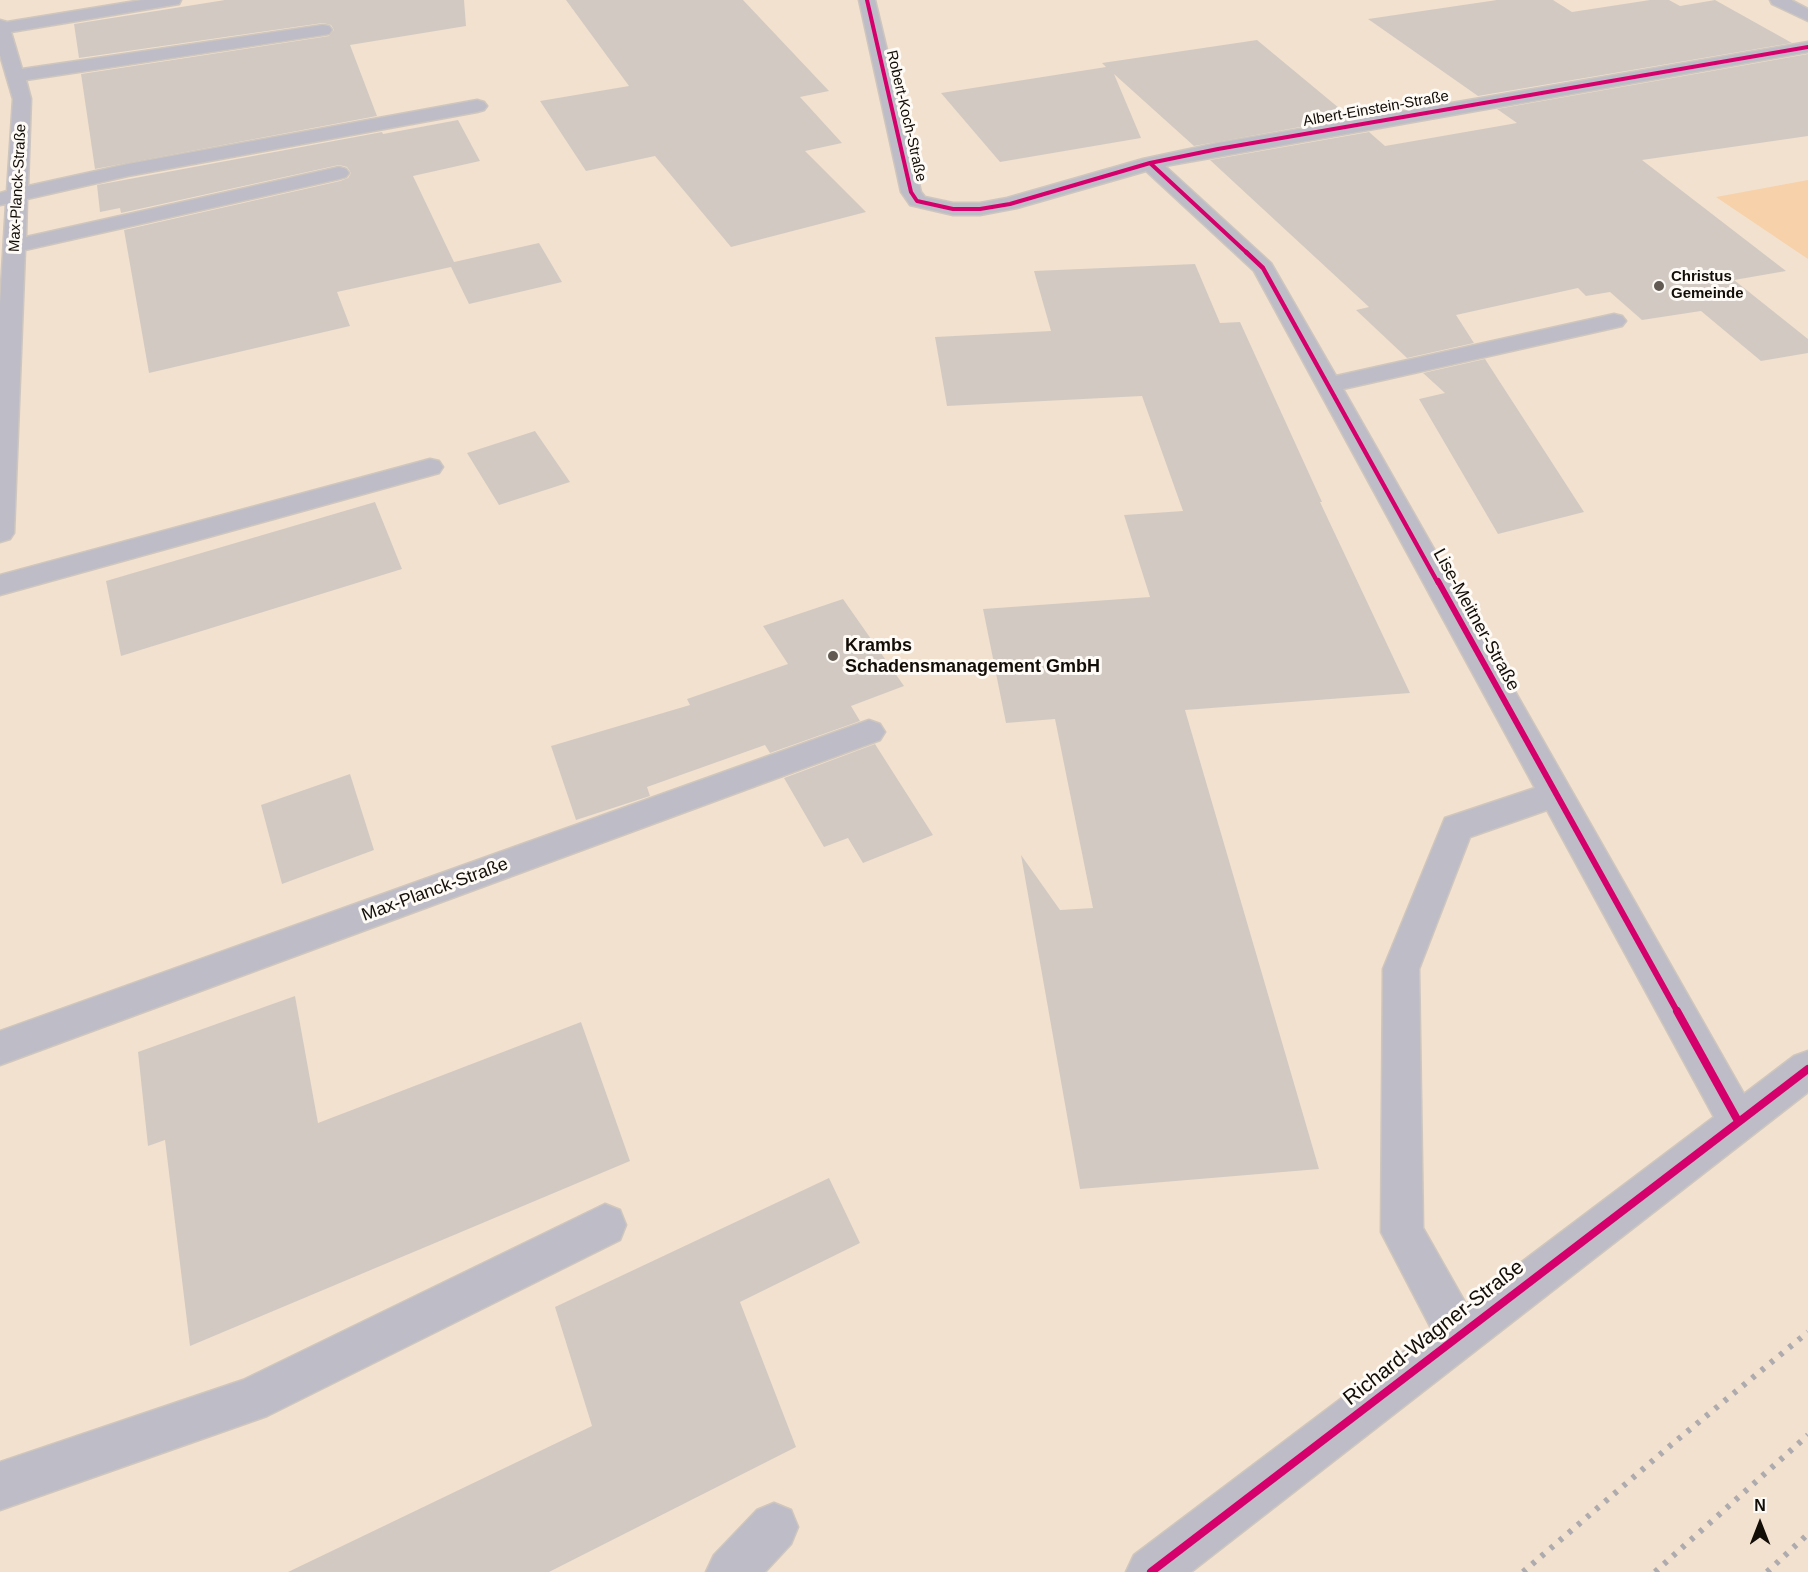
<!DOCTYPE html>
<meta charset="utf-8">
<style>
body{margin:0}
#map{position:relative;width:1808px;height:1572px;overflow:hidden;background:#f5eadf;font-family:Arial,sans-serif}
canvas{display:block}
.north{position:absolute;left:1730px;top:1494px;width:60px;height:60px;-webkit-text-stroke:4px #fefaf6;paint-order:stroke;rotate:0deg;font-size:16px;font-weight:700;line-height:24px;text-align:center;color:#130d07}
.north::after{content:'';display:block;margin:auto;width:21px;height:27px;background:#130d07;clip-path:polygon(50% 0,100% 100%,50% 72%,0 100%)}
</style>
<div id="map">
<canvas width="1808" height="1572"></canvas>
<div class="north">N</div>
</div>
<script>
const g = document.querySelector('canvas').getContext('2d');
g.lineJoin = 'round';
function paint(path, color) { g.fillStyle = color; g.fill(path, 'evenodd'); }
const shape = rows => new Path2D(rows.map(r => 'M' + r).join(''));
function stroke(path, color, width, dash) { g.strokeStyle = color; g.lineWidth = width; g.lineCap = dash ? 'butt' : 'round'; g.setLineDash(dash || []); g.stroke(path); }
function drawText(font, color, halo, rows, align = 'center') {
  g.font = font + ' Arial,sans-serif'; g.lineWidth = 6; g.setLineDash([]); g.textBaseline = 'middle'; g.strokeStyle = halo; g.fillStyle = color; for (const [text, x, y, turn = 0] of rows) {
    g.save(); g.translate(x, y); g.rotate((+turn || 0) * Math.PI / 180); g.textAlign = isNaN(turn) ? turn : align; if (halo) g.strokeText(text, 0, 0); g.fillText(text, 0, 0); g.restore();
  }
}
paint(shape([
 [0,0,1808,0,1808,1572,0,1572]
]), '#f3e1cf');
paint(shape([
 [1808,180,1808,259,1716,197]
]), '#f7d1aa');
paint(shape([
 [225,0,464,0,466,26,350,45,377,116,95,169,81,74,329,36,334,30,331,25,323,23,79,58,74,24],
 [566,0,743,0,829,91,800,97,842,143,805,151,866,212,731,247,655,156,586,171,540,101,629,86],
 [1497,0,1553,0,1572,12,1650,0,1669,0,1680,6,1715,0,1792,43,1478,96,1368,19],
 [1257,40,1351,118,1194,146,1114,74,1141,138,1000,162,941,93,1106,67,1102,63],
 [1808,54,1808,136,1642,160,1786,271,1734,280,1808,339,1808,353,1761,361,1701,311,1642,320,1610,292,1586,296,1578,288,1456,315,1474,343,1407,358,1356,310,1369,307,1210,160,1369,132,1385,146,1517,123,1497,109],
 [458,120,480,161,413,176,454,262,539,243,562,282,469,304,451,267,337,292,350,326,149,373,124,230,340,181,348,178,351,173,347,167,339,165,121,213,120,208,100,212,97,185,382,132,383,134],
 [1195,264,1220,323,1240,322,1322,502,1320,502,1410,693,1185,710,1319,1169,1080,1189,1021,855,1060,910,1093,908,1055,719,1006,723,983,609,1150,597,1124,515,1183,511,1142,396,947,406,935,337,1051,331,1034,271],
 [1485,359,1584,512,1498,534,1419,399,1445,393,1423,373],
 [535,431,570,482,499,505,467,453],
 [375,502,402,569,121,656,106,581],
 [843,599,904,686,851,706,860,721,770,753,765,745,647,787,650,796,576,820,551,746,690,705,687,699,788,664,763,626],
 [875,744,933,835,863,863,848,838,824,847,784,778],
 [350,774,374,850,282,884,261,805],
 [295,996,318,1123,581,1022,630,1161,190,1346,165,1140,148,1146,138,1052],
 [829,1178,860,1243,740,1302,796,1447,549,1572,288,1572,592,1426,555,1307]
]), '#d2cac2');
const minor = shape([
 [142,0,181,0,179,4,11,32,22,69,323,25,329,26,332,30,329,34,323,35,26,80,31,99,28,186,128,164,477,100,484,102,487,106,484,110,477,112,128,176,27,199,26,237,339,167,346,169,349,173,346,177,339,179,25,250,14,533,10,539,0,542,0,304,6,204,0,205,0,193,7,191,13,99,0,55,0,20,7,22,142,0],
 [859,0,875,0,921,192,925,197,953,203,980,203,1007,198,1143,159,1218,143,1808,42,1808,52,1165,166,1271,263,1336,376,1614,314,1622,316,1626,321,1622,326,1343,389,1744,1094,1794,1056,1808,1051,1808,1092,1191,1572,1126,1572,1134,1555,1432,1330,1381,1232,1383,969,1445,818,1535,788,1254,271,1146,171,1017,208,980,215,953,215,910,205,901,192,859,0],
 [1547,810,1714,1117,1466,1304,1423,1228,1419,969,1470,837,1547,810],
 [1770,0,1791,0,1808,9,1808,21,1772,4,1770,0],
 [430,459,439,461,443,467,439,473,0,595,0,575,430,459],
 [869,720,880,724,885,732,880,740,0,1065,0,1031,869,720],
 [605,1204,620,1210,626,1225,620,1240,267,1416,0,1510,0,1462,243,1380,605,1204],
 [774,1503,791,1510,798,1527,791,1544,765,1572,706,1572,714,1555,757,1510,774,1503]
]);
stroke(minor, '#cfc7be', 3);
paint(minor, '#bebcc6');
stroke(shape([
 [1523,1572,1671,1445,1808,1332],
 [1655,1572,1808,1435],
 [1767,1572,1808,1534]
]), '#aeabaf', 6, [4, 8]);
stroke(shape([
 [867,0,911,192,917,201,953,209,980,209,1010,204,1150,163,1218,149,1808,47],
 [1150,163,1247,253]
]), '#d6006c', 4);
stroke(shape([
 [1246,252,1263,268,1438,583]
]), '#d6006c', 4.5);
stroke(shape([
 [1438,581,1678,1013]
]), '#d6006c', 6);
stroke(shape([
 [1677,1011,1738,1121],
 [1151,1572,1808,1069]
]), '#d6006c', 8);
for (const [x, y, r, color] of [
 [1659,286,6,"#625a53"],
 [833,656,6,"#625a53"]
]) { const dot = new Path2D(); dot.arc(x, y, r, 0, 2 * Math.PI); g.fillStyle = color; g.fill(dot); stroke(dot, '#fefaf6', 2); }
drawText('15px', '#130d07', '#fefaf6', [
 ["Albert-Einstein-Straße",1376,109,-10],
 ["Robert-Koch-Straße",906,116,77],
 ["Max-Planck-Straße",18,188,-87]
]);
drawText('bold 15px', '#130d07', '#fefaf6', [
 ["Christus",1671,277],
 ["Gemeinde",1671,294]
], 'left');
drawText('18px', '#130d07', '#fefaf6', [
 ["Lise-Meitner-Straße",1476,620,61],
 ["Max-Planck-Straße",435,890,-20]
]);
drawText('bold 18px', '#130d07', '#fefaf6', [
 ["Krambs",845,646],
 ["Schadensmanagement GmbH",845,667]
], 'left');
drawText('21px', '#130d07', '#fefaf6', [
 ["Richard-Wagner-Straße",1434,1333,-38]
]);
</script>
